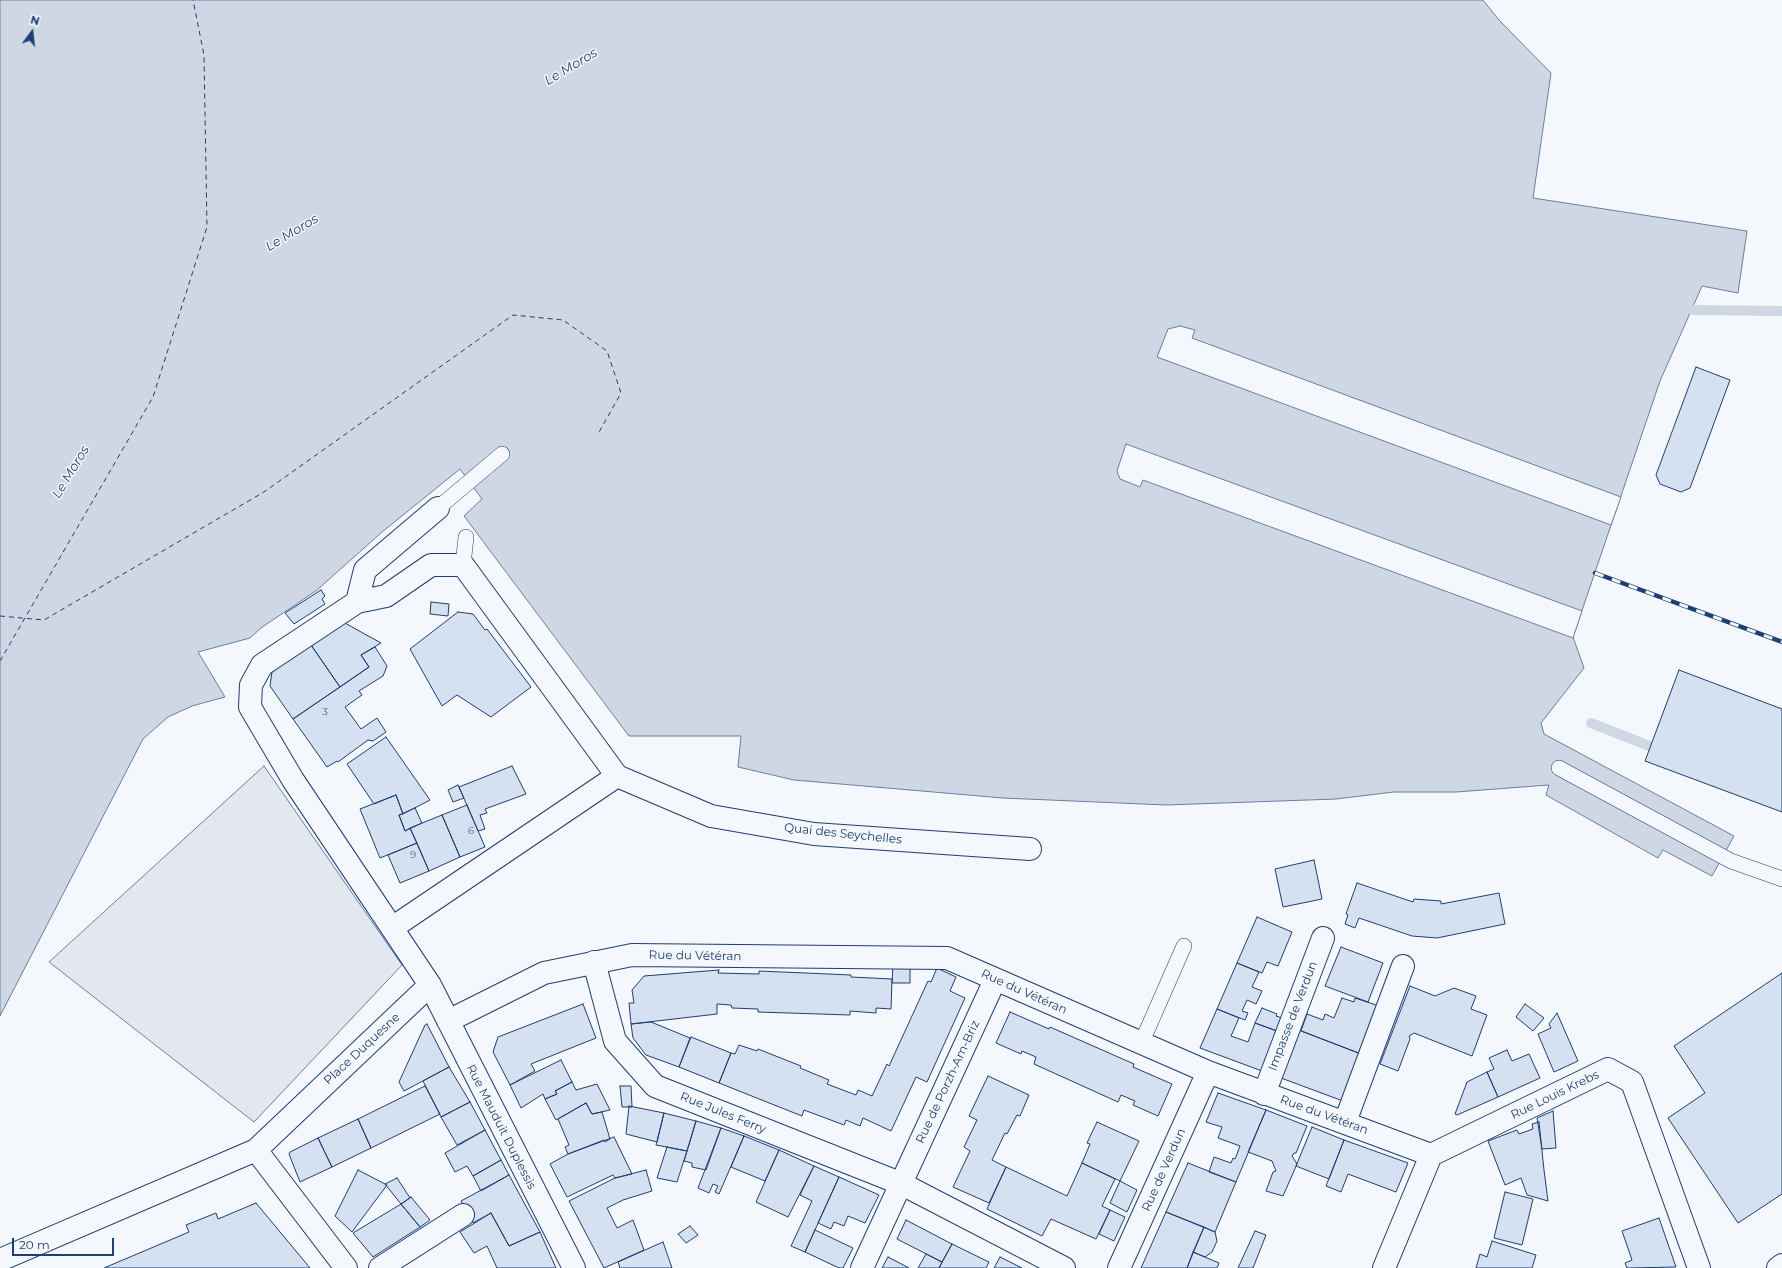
<!DOCTYPE html>
<meta charset="utf-8">
<style>
body{margin:0}
#map{position:relative;width:1782px;height:1268px;overflow:hidden;background:#f4f7fb;font-family:Montserrat,sans-serif}
canvas{display:block}
.north{position:absolute;left:12px;top:12px;width:40px;height:40px;-webkit-text-stroke:3px #f4f7fb;paint-order:stroke;rotate:15deg;font-size:11px;font-weight:700;line-height:16px;text-align:center;color:#1d3f73}
.north::after{content:'';display:block;margin:auto;width:14px;height:18px;background:#1d3f73;clip-path:polygon(50% 0,100% 100%,50% 72%,0 100%)}
.scale{position:absolute;left:12px;top:1238px;width:102px;height:18px;box-sizing:border-box;border:2px solid #1d3f73;border-top:0;padding-left:5px;font-size:12px;line-height:14px;white-space:nowrap;color:#1d3f73;-webkit-text-stroke:3px #f4f7fb;paint-order:stroke}
</style>
<div id="map">
<canvas width="1782" height="1268"></canvas>
<div class="north">N</div>
<div class="scale">20 m</div>
</div>
<script>
const g = document.querySelector('canvas').getContext('2d');
g.lineJoin = 'round';
function paint(path, color) { g.fillStyle = color; g.fill(path, 'evenodd'); }
const shape = rows => new Path2D(rows.map(r => 'M' + r).join(''));
function stroke(path, color, width, dash) { g.strokeStyle = color; g.lineWidth = width; g.lineCap = dash ? 'butt' : 'round'; g.setLineDash(dash || []); g.stroke(path); }
function drawText(font, color, halo, rows, align = 'center') {
  g.font = font + ' Montserrat,sans-serif'; g.lineWidth = 3; g.setLineDash([]); g.textBaseline = 'middle'; g.strokeStyle = halo; g.fillStyle = color; for (const [text, x, y, turn = 0] of rows) {
    g.save(); g.translate(x, y); g.rotate((+turn || 0) * Math.PI / 180); g.textAlign = isNaN(turn) ? turn : align; if (halo) g.strokeText(text, 0, 0); g.fillText(text, 0, 0); g.restore();
  }
}
const parking = shape([
 [264,766,402,965,254,1122,49,962,264,766]
]);
paint(parking, '#e3e8f0');
stroke(parking, '#687fa3', 1);
const water = shape([
 [0,0,1483,0,1499,20,1551,73,1533,198,1747,231,1738,293,1702,286,1660,381,1573,637,1584,668,1541,723,1544,734,1734,836,1712,876,1663,850,1658,858,1546,795,1549,785,1456,792,1394,792,1336,799,1166,805,1003,798,794,780,738,767,741,736,629,736,464,516,482,499,460,469,382,532,317,590,261,628,250,638,198,652,225,697,192,706,168,717,143,739,0,1016,0,0]
]);
paint(water, '#cfd7e4');
stroke(water, '#687fa3', 1);
const pier = shape([
 [1180,326,1195,330,1192,338,1621,497,1611,525,1157,357,1168,329,1180,326],
 [1126,444,1582,611,1573,638,1143,480,1140,487,1120,479,1117,471,1126,444]
]);
paint(pier, '#f4f7fb');
stroke(pier, '#687fa3', 1);
stroke(shape([
 [1693,310,1782,311],
 [1591,723,1662,751]
]), '#cfd7e4', 10);
stroke(shape([
 [0,616,44,620,264,492,513,315,563,320,607,351,621,393,598,434],
 [0,661,153,397,207,227,204,55,193,0]
]), '#1d3f73', 1, [5, 4]);
const building = shape([
 [1696,367,1730,380,1690,488,1681,492,1660,484,1656,475,1696,367],
 [321,590,325,596,322,599,325,604,294,624,285,613,321,590],
 [431,602,449,604,448,616,430,614,431,602],
 [458,612,473,614,485,630,487,629,531,687,491,717,457,695,442,706,410,649,458,612],
 [343,622,381,643,361,655,369,667,340,687,311,645,343,622],
 [311,645,340,687,293,719,270,686,272,672,311,645],
 [375,647,387,666,383,676,359,691,362,695,345,707,361,729,377,718,386,732,373,741,368,740,338,762,337,761,327,767,293,719,369,667,361,655,375,647],
 [1679,670,1782,709,1782,812,1645,761,1679,670],
 [386,737,430,800,403,814,396,795,374,804,347,764,386,737],
 [512,766,526,794,485,809,487,813,480,815,485,829,478,831,459,787,512,766],
 [458,785,464,798,453,802,448,790,458,785],
 [396,795,403,814,399,815,405,831,410,828,417,843,380,858,360,809,396,795],
 [467,805,485,847,460,857,442,815,467,805],
 [415,808,422,823,405,831,399,815,415,808],
 [442,815,460,857,429,871,410,828,442,815],
 [417,843,429,871,400,883,388,855,417,843],
 [1314,860,1322,899,1283,907,1275,869,1314,860],
 [1357,883,1413,902,1414,899,1441,901,1441,904,1499,893,1505,924,1437,938,1412,936,1359,918,1355,928,1345,924,1348,915,1346,914,1357,883],
 [1257,917,1292,932,1278,966,1267,962,1262,973,1237,963,1257,917],
 [1341,947,1383,963,1368,1002,1325,986,1341,947],
 [1237,963,1259,972,1252,987,1262,991,1256,1004,1247,1000,1242,1011,1248,1013,1245,1020,1217,1009,1237,963],
 [893,965,910,966,910,983,892,983,893,965],
 [937,968,956,977,950,991,965,998,927,1082,916,1077,891,1131,863,1118,860,1126,846,1120,844,1125,804,1110,802,1116,719,1083,731,1053,735,1054,739,1045,757,1051,758,1049,801,1066,800,1068,829,1080,827,1084,856,1095,858,1090,872,1096,887,1064,889,1066,928,981,931,982,937,968],
 [719,970,718,973,759,974,759,971,851,975,851,977,892,979,891,1009,876,1008,876,1013,850,1011,850,1015,758,1012,758,1009,732,1008,731,1005,717,1004,717,1014,631,1024,629,1003,634,1003,632,990,644,976,719,970],
 [1782,973,1782,1194,1738,1223,1668,1118,1705,1093,1674,1046,1782,973],
 [1410,986,1435,996,1454,988,1476,996,1471,1009,1487,1015,1472,1056,1414,1033,1409,1036,1410,1039,1398,1071,1380,1064,1410,986],
 [1342,998,1354,1002,1355,998,1379,1006,1361,1054,1301,1031,1307,1014,1323,1020,1325,1014,1334,1018,1342,998],
 [583,1004,596,1038,531,1064,535,1071,510,1085,493,1052,498,1037,583,1004],
 [1525,1004,1544,1018,1533,1031,1516,1017,1525,1004],
 [1262,1008,1277,1014,1276,1016,1282,1018,1277,1031,1255,1023,1262,1008],
 [1217,1009,1239,1018,1231,1036,1248,1042,1255,1023,1277,1031,1262,1071,1200,1048,1217,1009],
 [1010,1012,1049,1029,1050,1027,1134,1064,1133,1067,1172,1084,1158,1116,1133,1105,1135,1101,1121,1095,1118,1102,1034,1064,1036,1057,1022,1051,1021,1054,996,1043,1010,1012],
 [1557,1013,1578,1061,1554,1072,1538,1034,1551,1028,1549,1024,1557,1013],
 [651,1022,690,1038,679,1067,646,1055,633,1038,631,1024,651,1022],
 [427,1024,449,1067,404,1091,399,1082,425,1025,427,1024],
 [1299,1030,1361,1054,1343,1101,1281,1078,1299,1030],
 [691,1037,731,1053,719,1083,679,1067,691,1037],
 [1507,1050,1512,1061,1529,1054,1540,1078,1498,1097,1487,1072,1494,1069,1489,1058,1507,1050],
 [561,1060,572,1082,555,1091,557,1094,545,1099,543,1094,521,1108,510,1085,561,1060],
 [449,1067,470,1102,441,1117,423,1081,449,1067],
 [1487,1072,1498,1097,1457,1115,1455,1114,1467,1082,1487,1072],
 [988,1076,1029,1095,1020,1116,1017,1115,1007,1134,1005,1133,992,1160,1006,1167,989,1203,953,1187,970,1151,964,1147,977,1120,969,1116,988,1076],
 [572,1082,576,1090,597,1084,610,1110,592,1114,586,1103,556,1120,545,1099,557,1094,555,1091,572,1082],
 [425,1086,440,1114,371,1148,358,1119,425,1086],
 [620,1086,631,1086,632,1107,622,1107,620,1086],
 [1218,1093,1266,1110,1236,1182,1209,1172,1214,1157,1231,1163,1233,1158,1235,1159,1240,1146,1218,1138,1222,1127,1206,1122,1218,1093],
 [470,1102,485,1130,457,1145,441,1117,470,1102],
 [586,1103,592,1114,602,1112,610,1139,605,1142,604,1140,568,1154,565,1147,569,1145,558,1119,586,1103],
 [629,1106,664,1113,657,1142,626,1134,629,1106],
 [1266,1110,1307,1126,1296,1153,1294,1153,1292,1156,1297,1164,1283,1196,1266,1191,1273,1172,1276,1171,1272,1161,1248,1152,1266,1110],
 [1553,1111,1556,1148,1542,1149,1537,1118,1553,1111],
 [664,1113,696,1121,687,1151,656,1145,664,1113],
 [358,1119,371,1148,332,1167,318,1138,358,1119],
 [696,1121,721,1128,706,1170,692,1167,692,1163,684,1161,696,1121],
 [1097,1122,1139,1141,1120,1181,1082,1163,1090,1144,1087,1143,1097,1122],
 [1539,1122,1544,1170,1548,1201,1527,1195,1521,1178,1505,1185,1488,1141,1517,1130,1519,1134,1533,1129,1532,1124,1539,1122],
 [1312,1127,1344,1140,1329,1179,1296,1166,1312,1127],
 [721,1128,744,1136,719,1194,715,1192,718,1186,713,1184,709,1193,698,1188,721,1128],
 [485,1130,501,1160,473,1176,467,1166,455,1172,445,1153,485,1130],
 [744,1136,779,1150,765,1181,731,1167,744,1136],
 [614,1137,632,1174,615,1178,613,1175,567,1197,550,1164,568,1154,614,1137],
 [318,1138,332,1167,300,1182,289,1154,290,1152,318,1138],
 [1344,1140,1408,1163,1396,1192,1348,1174,1341,1192,1326,1186,1344,1140],
 [667,1147,687,1151,677,1182,657,1178,667,1147],
 [779,1150,814,1166,788,1217,756,1202,779,1150],
 [501,1160,509,1175,481,1191,473,1176,501,1160],
 [1082,1163,1115,1179,1102,1206,1110,1210,1096,1239,1051,1219,1042,1236,987,1209,1006,1167,1067,1196,1082,1163],
 [1188,1163,1236,1182,1215,1232,1166,1212,1188,1163],
 [814,1166,839,1177,805,1252,791,1246,812,1201,800,1195,814,1166],
 [358,1170,387,1185,352,1232,335,1216,358,1170],
 [646,1170,652,1191,623,1200,607,1208,617,1228,633,1220,644,1250,604,1268,569,1201,615,1178,646,1170],
 [509,1175,540,1232,509,1246,491,1213,473,1223,461,1201,509,1175],
 [839,1177,879,1195,865,1223,848,1216,844,1226,834,1222,831,1229,818,1223,839,1177],
 [397,1178,410,1198,401,1204,385,1184,397,1178],
 [1120,1181,1137,1190,1127,1212,1110,1203,1120,1181],
 [1505,1192,1533,1199,1522,1245,1494,1238,1505,1192],
 [411,1197,430,1220,420,1227,401,1204,411,1197],
 [256,1203,310,1268,104,1268,189,1232,186,1225,216,1213,218,1219,256,1203],
 [401,1204,420,1227,373,1257,353,1233,401,1204],
 [1110,1210,1125,1217,1114,1241,1099,1234,1110,1210],
 [1166,1212,1204,1227,1187,1268,1141,1268,1166,1212],
 [491,1213,509,1246,540,1232,556,1268,497,1268,487,1246,474,1253,460,1232,491,1213],
 [1659,1218,1676,1267,1627,1268,1625,1263,1632,1260,1622,1231,1659,1218],
 [906,1220,952,1244,942,1262,897,1239,906,1220],
 [690,1226,698,1235,686,1243,678,1234,690,1226],
 [1204,1227,1215,1232,1217,1241,1212,1252,1205,1257,1193,1252,1204,1227],
 [815,1230,853,1248,843,1268,839,1268,805,1252,815,1230],
 [1255,1231,1266,1235,1253,1268,1238,1268,1255,1231],
 [1492,1241,1536,1255,1532,1268,1476,1268,1480,1254,1487,1257,1492,1241],
 [663,1242,672,1268,620,1268,618,1262,663,1242],
 [952,1244,989,1262,986,1268,939,1268,952,1244],
 [1193,1252,1219,1263,1217,1268,1187,1268,1193,1252],
 [926,1254,942,1262,939,1268,918,1268,926,1254],
 [888,1257,909,1268,882,1268,888,1257],
 [1000,1257,1022,1268,994,1268,1000,1257]
]);
paint(building, '#d5e0f0');
stroke(building, '#1d3f73', 1);
const service = shape([
 [438,508,502,454],
 [463,565,466,537],
 [1559,768,1731,861,1782,879],
 [1141,1044,1184,946]
]);
const minor = shape([
 [357,602,365,570,438,508],
 [617,776,711,816,814,834,1030,849],
 [392,928,617,776],
 [594,962,615,1041,655,1086,902,1184,1064,1268],
 [448,1021,544,973,632,955,947,958,1208,1072,1431,1155],
 [1264,1094,1323,938],
 [1345,1122,1403,966],
 [256,1150,346,1268],
 [0,1260,256,1150,430,985],
 [380,1268,463,1215],
 [574,1268,430,985,293,780,250,707,251,685,262,665,357,602,386,596,431,565,463,565,617,776],
 [862,1268,995,980],
 [1119,1268,1208,1072],
 [1384,1268,1431,1155,1608,1069,1632,1082,1699,1268]
]);
const secondary = shape([
 [1778,1268,1782,1265]
]);
stroke(service, '#1d3f73', 16);
stroke(minor, '#1d3f73', 24);
stroke(secondary, '#1d3f73', 24);
stroke(service, '#f4f7fb', 15);
stroke(minor, '#f4f7fb', 22);
stroke(secondary, '#f4f7fb', 22);
const rail = shape([
 [1595,573,1782,642]
]);
stroke(rail, '#1d3f73', 4.5);
stroke(rail, '#f4f7fb', 3, [9]);
drawText('10px', '#4b6792', null, [
 ["3",325,712],
 ["6",471,831],
 ["9",413,855]
]);
drawText('12px', '#1d3f73', '#f4f7fb', [
 ["Quai des Seychelles",843,834,6],
 ["Rue du Vétéran",695,956,1],
 ["Rue du Vétéran",1024,992,24],
 ["Impasse de Verdun",1293,1016,-69],
 ["Place Duquesne",362,1049,-43],
 ["Rue de Porzh-Am-Briz",948,1082,-65],
 ["Rue Louis Krebs",1555,1095,-26],
 ["Rue Jules Ferry",723,1113,22],
 ["Rue du Vétéran",1324,1115,20],
 ["Rue Mauduit Duplessis",501,1127,63],
 ["Rue de Verdun",1164,1170,-66]
]);
drawText('italic 13px', '#1d3f73', '#f4f7fb', [
 ["Le Moros",571,67,-31],
 ["Le Moros",292,233,-31],
 ["Le Moros",71,472,-59]
]);
</script>
